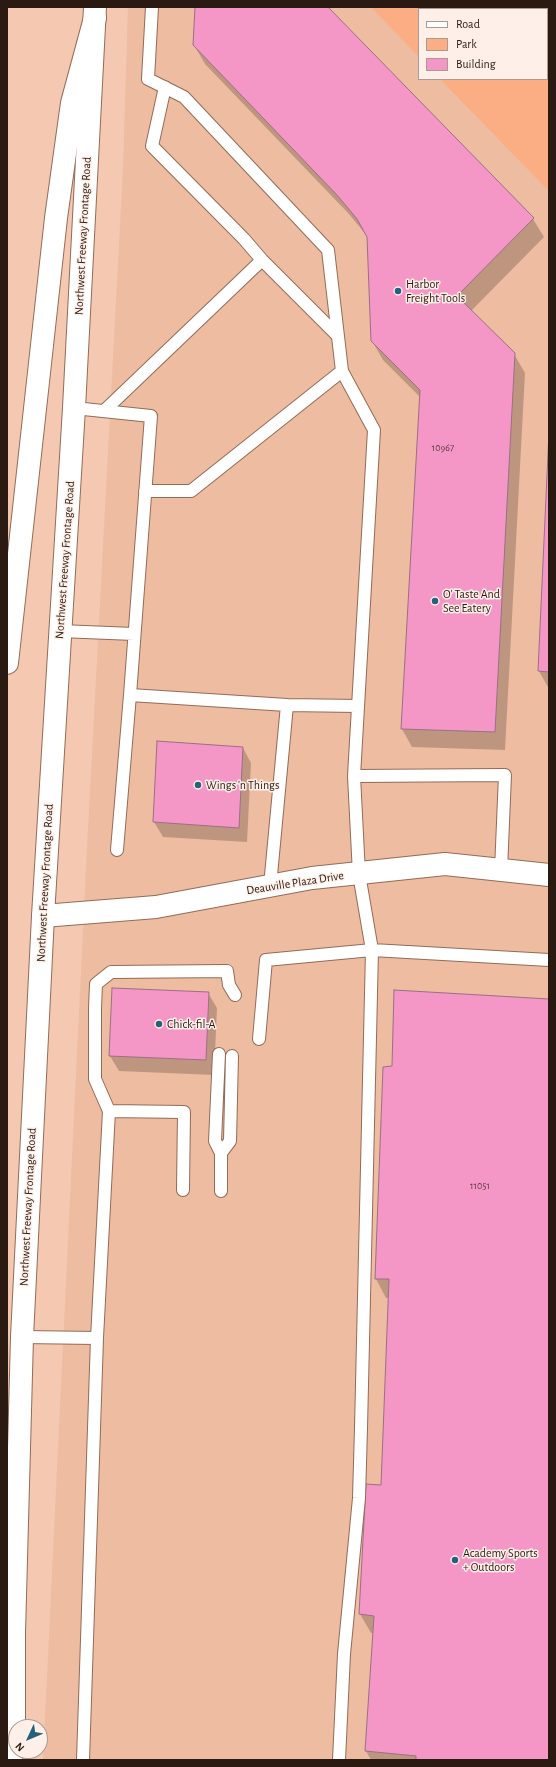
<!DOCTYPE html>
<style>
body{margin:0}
#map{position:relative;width:556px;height:1767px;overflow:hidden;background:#f4c8b1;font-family:"Alegreya Sans",sans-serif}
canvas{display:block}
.frame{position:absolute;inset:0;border:8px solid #2a1a12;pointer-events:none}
.legend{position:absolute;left:418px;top:8px;width:130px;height:72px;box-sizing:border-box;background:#fef0e9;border:1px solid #a99a93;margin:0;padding:5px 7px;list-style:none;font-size:12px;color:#2a1a12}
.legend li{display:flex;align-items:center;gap:8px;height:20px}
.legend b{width:20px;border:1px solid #a99a93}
.north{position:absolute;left:8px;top:1719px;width:40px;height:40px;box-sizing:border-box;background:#fef0e9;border:1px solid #a99a93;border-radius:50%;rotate:226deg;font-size:11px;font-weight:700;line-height:16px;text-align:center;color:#2a1a12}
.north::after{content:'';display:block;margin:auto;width:14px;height:18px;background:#26617a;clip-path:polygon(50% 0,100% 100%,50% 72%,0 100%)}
</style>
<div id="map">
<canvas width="556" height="1767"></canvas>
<div class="frame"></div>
<ul class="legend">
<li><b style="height:5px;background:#fff"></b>Road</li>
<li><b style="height:11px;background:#fbad84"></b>Park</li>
<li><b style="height:11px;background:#f496c6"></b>Building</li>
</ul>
<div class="north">N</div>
</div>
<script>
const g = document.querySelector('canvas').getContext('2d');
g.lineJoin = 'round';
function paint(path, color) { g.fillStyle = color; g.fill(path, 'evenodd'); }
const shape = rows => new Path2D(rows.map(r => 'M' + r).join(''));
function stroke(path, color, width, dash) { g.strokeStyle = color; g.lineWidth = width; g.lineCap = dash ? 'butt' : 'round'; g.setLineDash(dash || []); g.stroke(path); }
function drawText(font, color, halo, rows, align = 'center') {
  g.font = font + ' "Alegreya Sans",sans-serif'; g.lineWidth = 3; g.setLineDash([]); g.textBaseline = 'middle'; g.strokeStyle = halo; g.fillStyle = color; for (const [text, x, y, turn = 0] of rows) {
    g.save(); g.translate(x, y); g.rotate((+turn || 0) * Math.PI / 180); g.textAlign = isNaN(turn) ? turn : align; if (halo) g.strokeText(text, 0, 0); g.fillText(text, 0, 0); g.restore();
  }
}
paint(shape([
 [128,7,372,7,419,55,419,79,442,79,549,188,549,1760,43,1760,86,867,123,169]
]), '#eebca1');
paint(shape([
 [371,7,549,7,549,191,440,79,547,79,547,9,419,9,419,57]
]), '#fbad84');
paint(shape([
 [196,7,326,7,533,219,544,237,471,311,514,354,525,373,505,750,412,747,402,729,421,398,383,360,372,341,368,237,348,213,205,64,194,45],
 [549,456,549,689,539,671],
 [158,742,243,748,251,763,247,842,163,837,154,822],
 [208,993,217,1008,214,1075,119,1071,110,1056],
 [549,1000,549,1760,371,1760,366,1751,374,1633,371,1633,360,1614,382,1486,389,1298,386,1298,376,1279,384,1068,393,1067]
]), '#0003');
const building = shape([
 [195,7,328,7,534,218,457,296,515,353,495,732,401,729,420,390,371,341,367,237,357,219,337,195,193,45,195,7],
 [549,432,549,672,538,671,549,432],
 [157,741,243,747,239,828,153,822,157,741],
 [112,988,209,992,206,1060,109,1056,112,988],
 [394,990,549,999,549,1760,416,1760,416,1756,365,1751,374,1616,359,1614,366,1484,381,1485,389,1279,375,1279,383,1067,392,1066,394,990]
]);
paint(building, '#f496c6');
stroke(building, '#9a7085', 1);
const service = shape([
 [152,7,148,79,184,97,328,250,342,371,374,430,354,776,359,874,372,950,361,1428,359,1498,344,1654,339,1760],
 [262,260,338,336],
 [74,408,151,416,130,695,287,705,270,886],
 [104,411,262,260,244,239,152,146,165,87],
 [145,491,191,491,342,371],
 [60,631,134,634],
 [287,705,358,706],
 [354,776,505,775,501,870],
 [117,850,130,695],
 [259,1039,266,960,372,950,549,960],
 [219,1054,215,1141,221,1153],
 [109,1111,184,1112,183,1190],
 [221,1191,221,1153,230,1141,232,1056],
 [22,1337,97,1338,83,1760],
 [97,1338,109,1111,95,1079,95,1008,96,984,111,972,227,971,229,985,235,995]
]);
const minor = shape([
 [43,916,156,907,312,878,445,864,549,875]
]);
const secondary = shape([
 [11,1760,14,1731,14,1633,22,1337,43,916,74,408,95,7]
]);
const motorway = shape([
 [7,663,56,218,72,103,95,18]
]);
stroke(service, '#936b57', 14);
stroke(minor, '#936b57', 24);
stroke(secondary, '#936b57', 24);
stroke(motorway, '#936b57', 24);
stroke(service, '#fff', 12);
stroke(minor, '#fff', 22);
stroke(secondary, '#fff', 22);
stroke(motorway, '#fff', 22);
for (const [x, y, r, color] of [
 [398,291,4,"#26617a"],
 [435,601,4,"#26617a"],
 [198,785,4,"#26617a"],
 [159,1024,4,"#26617a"],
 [455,1560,4,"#26617a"]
]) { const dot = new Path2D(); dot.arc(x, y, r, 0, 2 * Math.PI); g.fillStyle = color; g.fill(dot); stroke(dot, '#fef0e9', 1.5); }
drawText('10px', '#5c393f', null, [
 ["10967",443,448],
 ["11051",480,1186]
]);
drawText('12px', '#2a1a12', '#fef0e9', [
 ["Northwest Freeway Frontage Road",83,236,-87],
 ["Northwest Freeway Frontage Road",65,560,-86],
 ["Northwest Freeway Frontage Road",45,883,-87],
 ["Deauville Plaza Drive",295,883,-9],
 ["Northwest Freeway Frontage Road",28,1207,-87]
]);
drawText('12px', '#2a1a12', '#fef0e9', [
 ["Harbor",406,284],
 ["Freight Tools",406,298],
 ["O' Taste And",443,594],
 ["See Eatery",443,608],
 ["Wings 'n Things",206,785],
 ["Chick-fil-A",167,1024],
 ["Academy Sports",463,1553],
 ["+ Outdoors",463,1567]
], 'left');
</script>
